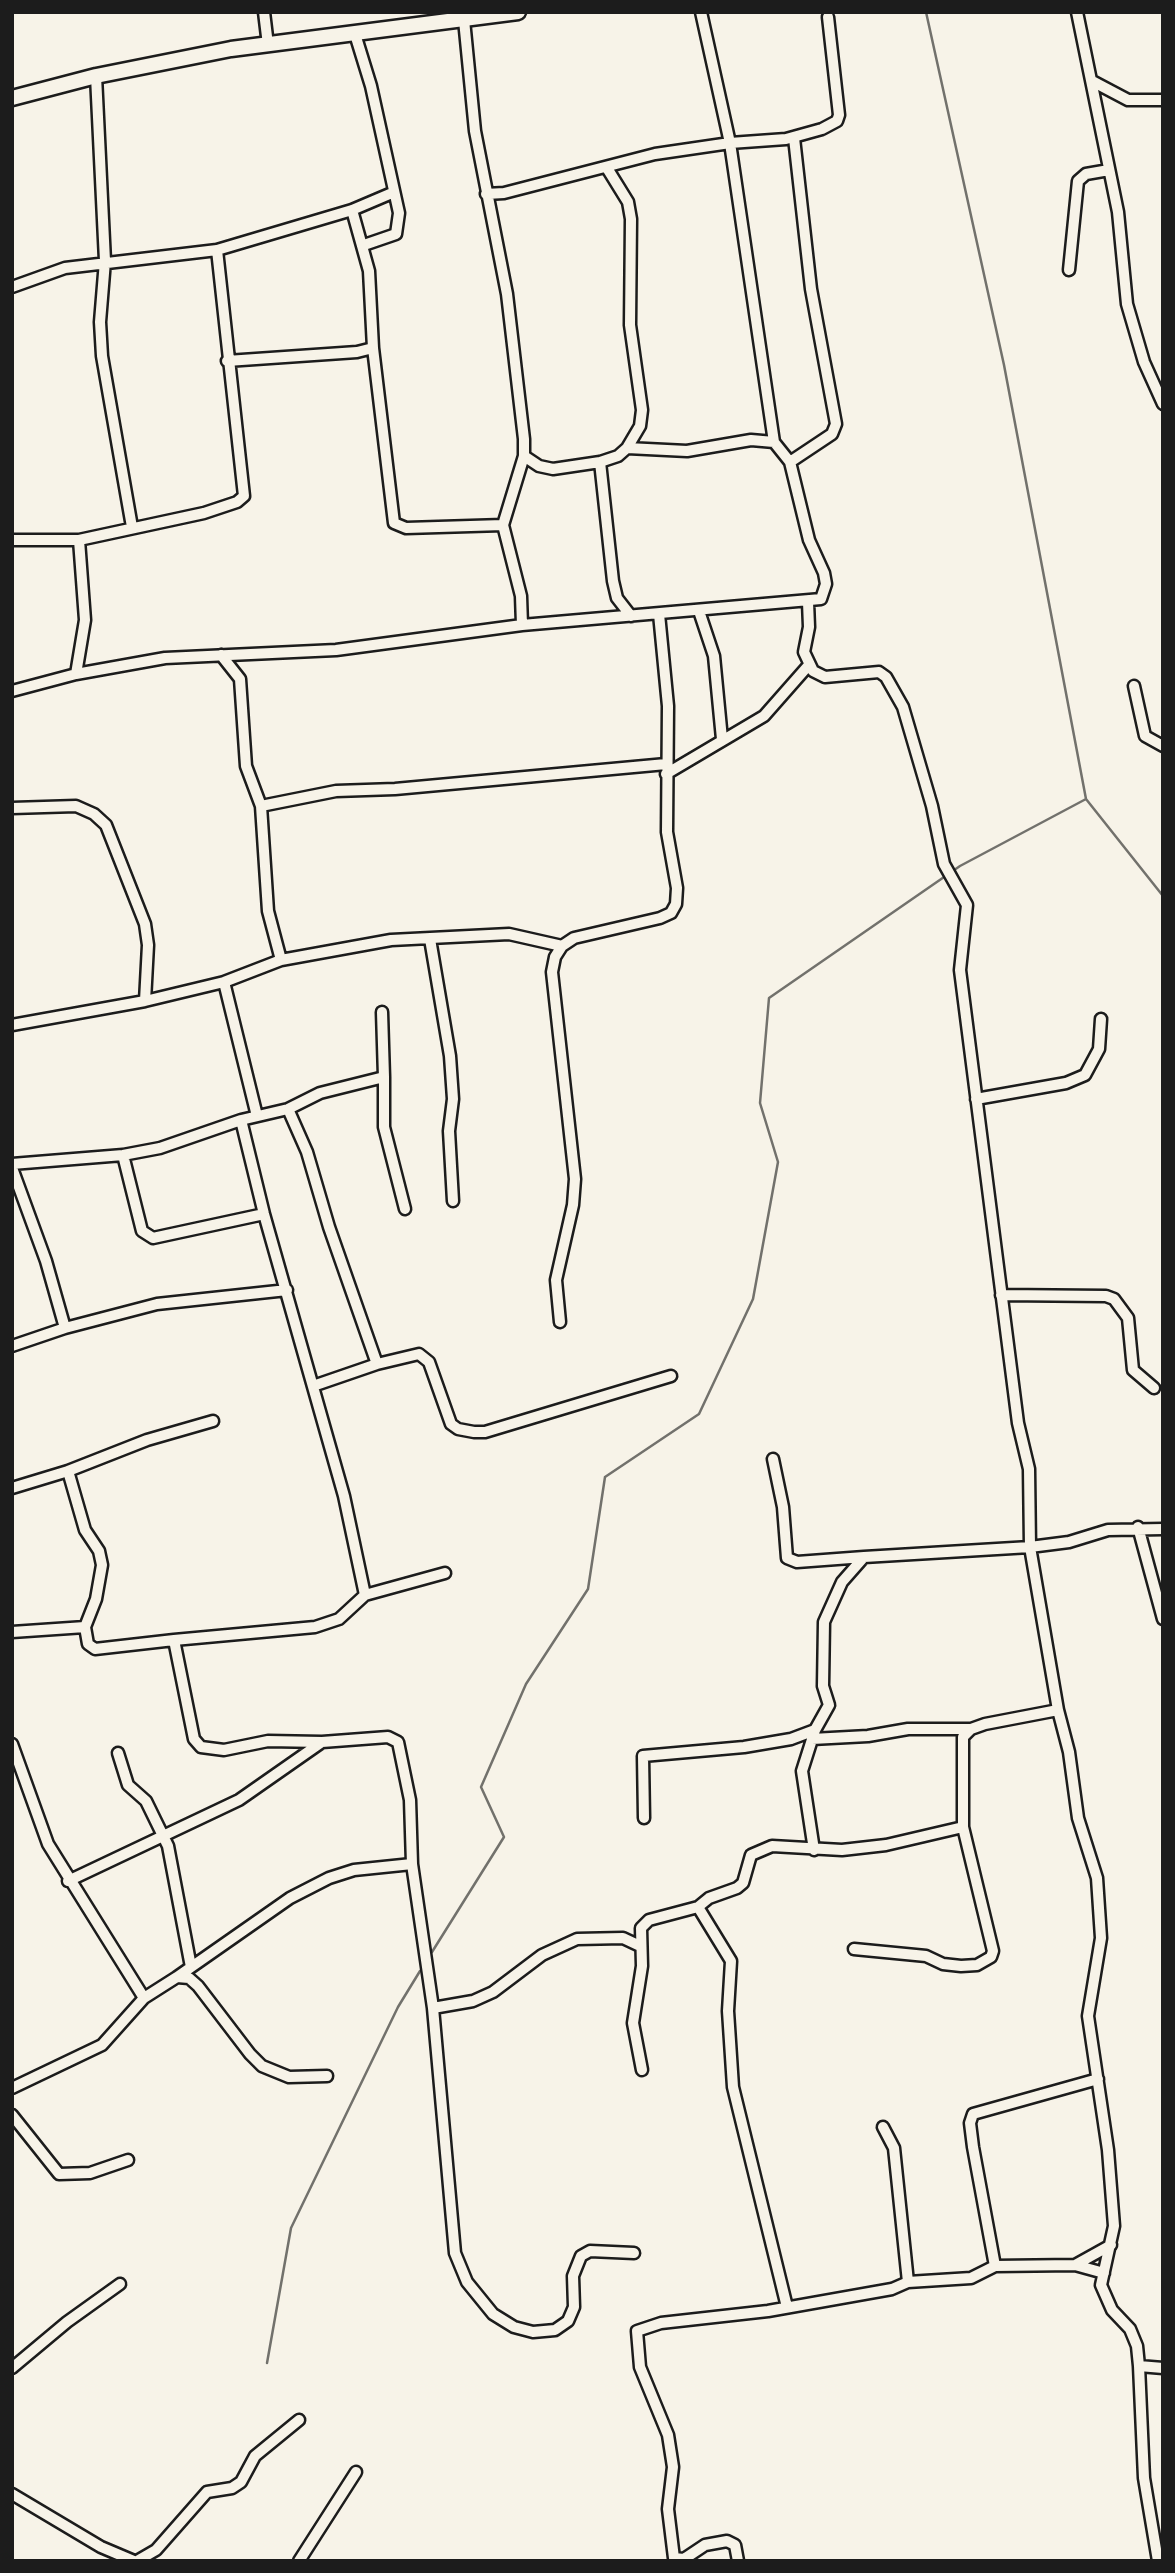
<!DOCTYPE html>
<style>
body{margin:0}
#map{position:relative;width:1175px;height:2573px;overflow:hidden;background:#f7f3e8;font-family:"Indie Flower",sans-serif}
canvas{display:block}
.frame{position:absolute;inset:0;border:14px solid #1c1c1c;pointer-events:none}
</style>
<div id="map">
<canvas width="1175" height="2573"></canvas>
<div class="frame"></div>
</div>
<script>
const g = document.querySelector('canvas').getContext('2d');
g.lineJoin = 'round';
const shape = rows => new Path2D(rows.map(r => 'M' + r).join(''));
function stroke(path, color, width, dash) { g.strokeStyle = color; g.lineWidth = width; g.lineCap = dash ? 'butt' : 'round'; g.setLineDash(dash || []); g.stroke(path); }
stroke(shape([
 [926,12,1004,365,1086,799,1163,896],
 [432,1952,504,1837,481,1787,526,1684,588,1589,605,1477,699,1414,753,1299,778,1162,760,1103,769,998,960,866,1086,799],
 [267,2363,291,2228,398,2007,420,1971]
]), '#72716c', 2.5);
const minor = shape([
 [264,12,268,45],
 [1077,12,1118,212,1127,304,1144,362,1163,404],
 [464,20,475,131,507,294,524,439,524,456,503,525,521,596,522,625],
 [355,34,371,86,399,213,396,234,364,245],
 [96,76,105,261,100,322,102,356,132,527],
 [1092,81,1128,100,1163,100],
 [486,194,504,193,655,154,730,143,786,139,822,129,837,121,839,115,828,17],
 [1069,270,1078,181,1086,174,1109,170],
 [12,287,65,268,217,250,352,210,392,193],
 [373,348,394,523,406,528,503,525],
 [227,361,357,352,373,348,369,271,352,210],
 [627,448,687,451,751,440,774,442],
 [524,456,539,466,553,469,600,462,618,456,627,448,640,426,642,410,630,325,631,219,628,202,607,168],
 [600,462,613,581,617,598,631,616],
 [790,462,832,434,836,424,811,289,794,138],
 [12,540,79,540,204,513,237,502,244,496,217,250],
 [808,602,809,627,804,652,813,671,825,677,879,672,886,677,903,707,932,806,944,864,967,905,960,970,1018,1423,1029,1469,1030,1547,1058,1710,1069,1752,1078,1818,1097,1878,1101,1938,1088,2016,1108,2150,1114,2226,1101,2285,1112,2310,1130,2329,1137,2346,1139,2366,1163,2368],
 [699,611,714,656,722,739],
 [221,655,240,679,246,766,261,806,268,911,281,960],
 [76,674,85,620,79,540],
 [1134,686,1145,736,1163,746],
 [12,691,76,674,165,658,336,650,522,625,821,599,826,584,824,573,809,540,790,462,774,442,730,143,701,12],
 [666,774,764,716,808,666],
 [261,806,336,791,395,789,666,764],
 [12,808,76,806,94,814,106,825,145,924,148,945,145,1001],
 [430,939,450,1056,453,1099,449,1131,453,1201],
 [224,982,257,1116],
 [382,1012,384,1077],
 [12,1025,145,1001,224,982,281,960,391,940,509,934,562,946],
 [976,1099,1066,1083,1085,1075,1099,1049,1101,1019],
 [288,1109,307,1152,329,1227,377,1364],
 [241,1120,288,1109,320,1093,384,1077,384,1127,405,1209],
 [123,1155,142,1231,153,1238,264,1214],
 [12,1164,123,1155,160,1148,241,1120,264,1214,344,1496,365,1595,445,1573],
 [12,1168,46,1261,65,1328,12,1346],
 [1001,1295,1106,1296,1114,1299,1128,1318,1133,1370,1154,1388],
 [560,1322,556,1280,573,1205,575,1179,552,972,555,957,562,946,574,938,660,918,671,913,676,904,677,888,667,832,668,706,659,614],
 [65,1328,157,1304,287,1290],
 [313,1386,377,1364,419,1354,429,1362,451,1424,458,1429,474,1432,485,1432,671,1376],
 [773,1459,783,1507,787,1558,797,1562,864,1557],
 [68,1471,147,1440,213,1421],
 [12,1488,68,1471,85,1530,99,1551,102,1565,96,1599,85,1627,88,1644,95,1649,174,1640,194,1739,201,1747,224,1750,268,1741,322,1742,388,1737,398,1742,410,1800,412,1864],
 [1138,1527,1163,1619],
 [12,1632,85,1627],
 [174,1640,315,1627,339,1619,365,1595],
 [812,1739,868,1736,908,1729,971,1729],
 [12,1744,48,1844,144,1998],
 [118,1753,128,1785,146,1801,168,1846,191,1967],
 [644,1818,643,1756,744,1747,791,1739,815,1730],
 [814,1850,802,1771,815,1730,829,1705,823,1686,824,1622,842,1582,864,1557,1030,1547,1069,1542,1108,1530,1163,1529],
 [68,1881,239,1800,322,1742],
 [698,1907,731,1961,728,2011,733,2087,787,2307],
 [854,1949,926,1956,943,1964,961,1966,977,1965,991,1957,993,1951,963,1827,963,1737,971,1729,985,1724,1058,1710],
 [177,1977,290,1898,329,1878,354,1870,412,1864,433,2008,455,2253,467,2282,493,2314,514,2327,533,2332,555,2330,568,2321,574,2307,573,2276,581,2256,590,2251,634,2253],
 [433,2008,473,2001,493,1992,542,1955,577,1939,623,1938,640,1946],
 [642,2070,633,2023,642,1966,641,1928,649,1920,698,1907,709,1898,737,1888,743,1883,751,1855,772,1846,842,1850,886,1845,963,1827],
 [12,2088,102,2045,144,1998,177,1977,189,1978,198,1986,250,2054,262,2066,289,2077,327,2076],
 [12,2115,59,2174,90,2173,128,2160],
 [883,2127,894,2148,908,2282,971,2278,995,2266,973,2147,970,2123,973,2114,1098,2079],
 [1075,2265,1111,2245],
 [995,2266,1075,2265,1104,2273],
 [1139,2366,1144,2478,1158,2561],
 [12,2368,67,2322,120,2284],
 [12,2494,101,2547,134,2561],
 [137,2561,156,2550,207,2492,232,2488,241,2482,255,2456,299,2420],
 [299,2561,356,2472],
 [738,2561,735,2545,727,2541,705,2545,684,2559,674,2558,668,2509,673,2467,668,2435,640,2367,637,2331,661,2323,768,2311,892,2289,908,2282]
]);
const secondary = shape([
 [12,98,96,76,231,49,518,12]
]);
stroke(minor, '#1c1c1c', 15);
stroke(secondary, '#1c1c1c', 19);
stroke(minor, '#f7f3e8', 10);
stroke(secondary, '#f7f3e8', 14);
</script>
